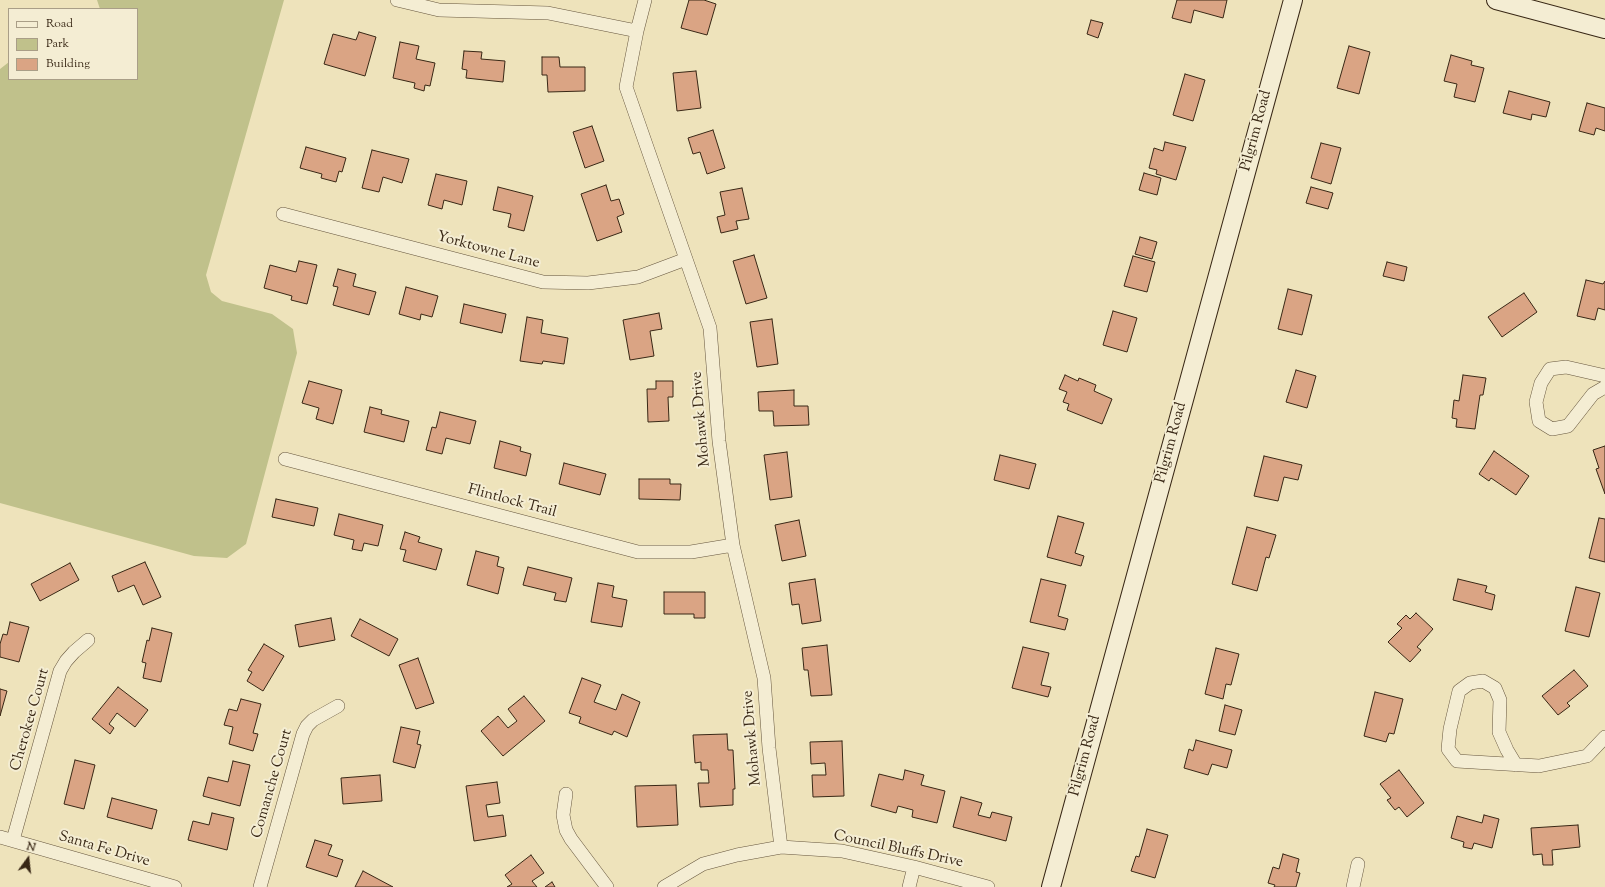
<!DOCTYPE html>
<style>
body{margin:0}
#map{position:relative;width:1605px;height:887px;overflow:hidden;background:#eee3bb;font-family:"Sorts Mill Goudy",serif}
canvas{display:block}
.legend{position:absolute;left:8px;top:8px;width:130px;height:72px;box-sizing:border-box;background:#f4edd3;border:1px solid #a99e87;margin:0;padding:5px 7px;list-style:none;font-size:12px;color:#382715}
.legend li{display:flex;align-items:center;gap:8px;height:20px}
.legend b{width:20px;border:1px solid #a99e87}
.north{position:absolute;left:8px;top:839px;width:40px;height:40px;-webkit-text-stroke:3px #f4edd3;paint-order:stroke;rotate:15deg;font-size:11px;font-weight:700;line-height:16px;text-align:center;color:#382715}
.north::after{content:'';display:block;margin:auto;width:14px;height:18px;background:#382715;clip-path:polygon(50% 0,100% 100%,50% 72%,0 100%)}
</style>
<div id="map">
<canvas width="1605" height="887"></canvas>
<ul class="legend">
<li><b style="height:5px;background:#f4edd3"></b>Road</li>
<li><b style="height:11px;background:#c0c18b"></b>Park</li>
<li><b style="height:11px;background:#daa484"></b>Building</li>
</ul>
<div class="north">N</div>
</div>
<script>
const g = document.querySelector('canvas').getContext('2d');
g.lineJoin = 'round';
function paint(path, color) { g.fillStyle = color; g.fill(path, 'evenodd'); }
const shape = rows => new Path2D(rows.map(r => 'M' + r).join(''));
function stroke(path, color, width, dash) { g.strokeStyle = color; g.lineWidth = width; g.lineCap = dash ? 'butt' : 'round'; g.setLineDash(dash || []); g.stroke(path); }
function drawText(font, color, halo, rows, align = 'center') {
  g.font = font + ' "Sorts Mill Goudy",serif'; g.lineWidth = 4; g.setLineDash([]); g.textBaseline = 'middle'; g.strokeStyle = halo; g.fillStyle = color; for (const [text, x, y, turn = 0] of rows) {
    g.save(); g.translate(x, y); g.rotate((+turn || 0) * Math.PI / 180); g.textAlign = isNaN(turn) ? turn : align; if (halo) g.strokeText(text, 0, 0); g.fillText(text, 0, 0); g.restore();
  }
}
paint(shape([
 [97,0,284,0,206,275,211,292,222,301,272,314,293,329,297,353,246,544,227,558,194,556,0,503,0,69,9,62,9,79,137,79,137,9,100,9]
]), '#c0c18b');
const building = shape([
 [689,0,704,0,716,4,707,35,681,28,689,0],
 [1177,0,1227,0,1223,18,1194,10,1191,23,1172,18,1177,0],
 [1091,20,1103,23,1098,38,1087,34,1091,20],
 [359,32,376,37,365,76,324,64,333,34,356,40,359,32],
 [400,42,419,46,416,59,435,63,430,86,425,85,424,91,414,88,415,83,393,78,400,42],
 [1349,46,1370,52,1359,94,1337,88,1349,46],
 [464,51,482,52,481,59,505,61,503,82,466,78,467,70,462,69,464,51],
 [1451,55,1472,61,1471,65,1484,68,1475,102,1454,97,1457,84,1444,81,1451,55],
 [542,57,559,57,560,67,585,67,585,91,548,92,547,75,542,75,542,57],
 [696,71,701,108,677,111,673,73,696,71],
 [1185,74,1205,80,1193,121,1173,115,1185,74],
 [1509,91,1550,102,1546,117,1532,114,1531,120,1503,113,1509,91],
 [1587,103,1605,108,1605,131,1596,128,1594,135,1579,131,1587,103],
 [592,126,604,161,585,168,573,132,592,126],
 [713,130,725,168,707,174,700,152,693,154,688,138,713,130],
 [1165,142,1186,147,1176,180,1156,174,1157,170,1149,168,1154,148,1163,151,1165,142],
 [1321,143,1341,148,1331,184,1311,178,1321,143],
 [306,147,346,158,342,172,339,171,336,182,321,178,322,174,300,168,306,147],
 [372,150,409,159,402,183,383,177,379,192,362,188,372,150],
 [1144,173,1161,178,1157,195,1139,190,1144,173],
 [436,174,467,181,462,205,444,200,442,209,428,205,436,174],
 [606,185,611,201,619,199,624,214,617,217,622,232,597,241,581,194,606,185],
 [498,187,533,196,524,231,508,227,511,214,493,210,498,187],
 [1311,187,1333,193,1328,209,1306,203,1311,187],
 [742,188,749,219,736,221,738,229,721,233,717,217,725,215,720,192,742,188],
 [1140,237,1157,242,1152,259,1135,254,1140,237],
 [754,255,767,298,746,304,733,261,754,255],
 [1133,256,1155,262,1147,292,1124,286,1133,256],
 [299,261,317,265,307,304,291,300,292,296,264,288,270,265,296,272,299,261],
 [1387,262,1407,267,1404,281,1383,276,1387,262],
 [338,269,356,274,353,286,376,292,369,315,333,305,338,287,333,286,338,269],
 [1586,280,1603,284,1605,281,1605,310,1598,308,1595,320,1577,316,1586,280],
 [406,287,438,296,432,317,421,314,420,320,399,314,406,287],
 [1288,289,1312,295,1302,335,1278,329,1288,289],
 [1524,293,1537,312,1502,337,1488,317,1524,293],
 [464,304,506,314,502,333,460,323,464,304],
 [1113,311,1137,318,1127,352,1103,345,1113,311],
 [659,313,662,329,650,331,654,356,630,360,623,320,659,313],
 [527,317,543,320,541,333,568,338,564,364,543,361,542,364,520,361,527,317],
 [772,319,778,364,757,367,750,322,772,319],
 [1296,370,1316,376,1307,408,1286,402,1296,370],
 [1065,375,1078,381,1079,378,1096,385,1094,391,1112,399,1102,424,1067,410,1069,404,1063,402,1067,392,1059,389,1065,375],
 [1463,375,1486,378,1483,395,1480,395,1475,429,1456,427,1457,419,1452,418,1454,400,1459,401,1463,375],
 [309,381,342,390,333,424,316,419,319,408,302,403,309,381],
 [656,381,673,381,673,397,668,397,669,421,648,422,647,389,656,389,656,381],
 [794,390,794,406,808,406,809,425,774,426,773,411,759,411,758,392,794,390],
 [370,407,382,410,381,414,409,421,404,442,364,432,370,407],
 [440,412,476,421,470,444,446,438,442,454,426,450,432,427,436,428,440,412],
 [500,441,521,447,520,451,531,454,526,476,494,468,500,441],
 [1605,446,1605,494,1596,469,1599,468,1593,450,1605,446],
 [1494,451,1529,476,1516,495,1491,478,1489,481,1479,474,1494,451],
 [787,452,792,497,770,500,764,455,787,452],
 [1000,455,1036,464,1029,489,994,480,1000,455],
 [1264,456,1302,465,1298,480,1284,477,1278,501,1254,496,1264,456],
 [564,463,606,474,600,495,559,484,564,463],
 [639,479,670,479,670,484,681,484,680,500,639,499,639,479],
 [276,499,318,508,314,526,272,517,276,499],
 [339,514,383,525,378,546,364,543,362,551,352,549,354,540,334,535,339,514],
 [1058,516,1084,523,1075,553,1084,556,1081,566,1047,557,1058,516],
 [1599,518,1605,519,1605,562,1589,558,1599,518],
 [799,520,806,556,782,561,775,525,799,520],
 [1247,527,1276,535,1269,558,1266,557,1257,591,1232,584,1247,527],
 [405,532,420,537,418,542,442,549,436,570,403,561,406,550,400,549,405,532],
 [476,551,499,557,497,566,504,568,498,594,467,585,476,551],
 [145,562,161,597,143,605,134,585,118,592,112,576,145,562],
 [70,563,79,580,40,601,31,584,70,563],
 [528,567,572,578,566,602,554,600,556,593,523,585,528,567],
 [815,579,821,621,802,624,799,604,792,605,789,583,815,579],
 [1041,579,1066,585,1058,616,1068,619,1065,630,1030,622,1041,579],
 [1458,579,1487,586,1485,592,1495,595,1492,610,1453,600,1458,579],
 [598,583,614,586,612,597,627,600,622,627,591,622,598,583],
 [1576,587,1600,593,1589,637,1565,631,1576,587],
 [664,592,705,592,705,618,694,618,694,614,664,614,664,592],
 [1416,613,1433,629,1417,647,1421,650,1410,662,1388,642,1402,628,1397,624,1406,615,1410,619,1416,613],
 [331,618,335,640,299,647,295,625,331,618],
 [360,619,398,639,389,656,351,636,360,619],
 [10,622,29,627,19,662,0,657,0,644,3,634,7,635,10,622],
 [152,628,172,633,161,682,143,678,146,663,142,662,147,640,149,641,152,628],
 [264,644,284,656,263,691,247,681,252,672,248,670,264,644],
 [827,645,832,695,811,696,808,670,804,670,802,648,827,645],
 [1023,647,1049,653,1041,685,1051,687,1048,697,1012,688,1023,647],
 [1216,648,1239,654,1231,685,1226,684,1223,699,1205,694,1216,648],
 [418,658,434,703,416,709,399,665,418,658],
 [1574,670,1588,686,1567,703,1570,706,1558,715,1542,696,1574,670],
 [582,678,601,685,594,702,616,710,622,694,640,702,627,737,614,731,612,735,579,723,581,717,569,713,582,678],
 [118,687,148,710,135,727,117,713,109,724,114,728,110,734,92,719,118,687],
 [0,689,7,691,0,716,0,689],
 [1375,692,1403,699,1394,734,1389,733,1386,742,1364,736,1375,692],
 [524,696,545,721,503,756,481,731,498,716,508,728,517,721,508,709,524,696],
 [241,699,261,704,253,733,258,734,253,751,229,744,233,727,224,725,229,709,237,711,241,699],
 [1225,705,1242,710,1235,735,1219,731,1225,705],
 [401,727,420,731,417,744,421,745,415,768,393,762,401,727],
 [727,734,728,750,733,750,735,789,733,789,733,805,700,807,698,783,709,783,708,770,701,770,701,762,695,763,693,735,727,734],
 [1196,740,1232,750,1227,768,1212,764,1208,775,1184,768,1189,749,1193,751,1196,740],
 [842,741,844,796,813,797,812,775,826,775,825,763,811,764,810,742,842,741],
 [75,760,95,765,84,809,64,804,75,760],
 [233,761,250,765,240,806,203,796,208,777,228,782,233,761],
 [905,770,924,775,921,785,945,791,937,823,912,817,913,810,898,806,896,813,871,806,879,774,903,780,905,770],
 [1399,770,1424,803,1407,817,1399,807,1395,810,1387,800,1391,798,1380,784,1399,770],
 [380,775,382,801,343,804,341,778,380,775],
 [497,782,500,803,486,805,488,817,503,815,506,836,474,841,466,786,497,782],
 [676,785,678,825,637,827,635,786,676,785],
 [961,797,982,803,978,815,990,818,992,812,1012,817,1006,841,953,827,961,797],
 [112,798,157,810,152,829,107,817,112,798],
 [212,813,234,818,227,850,188,840,193,821,209,825,212,813],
 [1484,815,1499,819,1492,848,1474,843,1472,849,1463,847,1464,842,1451,838,1457,816,1482,823,1484,815],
 [1578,825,1580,847,1552,850,1553,865,1543,865,1542,854,1533,855,1531,828,1578,825],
 [1147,829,1168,835,1155,878,1131,871,1136,856,1139,857,1147,829],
 [315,840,332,845,328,855,343,860,337,877,306,867,315,840],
 [1283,854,1299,859,1296,872,1300,873,1296,887,1274,887,1275,885,1268,883,1273,867,1279,869,1283,854],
 [531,855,544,873,532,881,537,887,507,887,512,884,505,875,531,855],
 [363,871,393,887,355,887,363,871],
 [552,882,555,887,545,887,552,882]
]);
paint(building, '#daa484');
stroke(building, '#382715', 1);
const street = shape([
 [397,0,439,10,548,13,637,31],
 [645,0,637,31,626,87,710,328,719,441,733,545,764,678,769,748,781,847],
 [283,214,543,282,588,283,638,277,686,259],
 [1605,376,1566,367,1550,369,1541,383,1536,402,1539,421,1552,429,1568,426,1593,394,1605,387],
 [285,459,638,552,691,552,733,545],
 [1516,765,1507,750,1499,732,1500,700,1495,688,1483,681,1470,683,1459,691,1450,729,1448,749,1457,761,1539,766,1587,756,1605,737],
 [566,794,563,815,566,830,571,839,607,887],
 [0,837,175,887],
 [13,840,60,671,66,661,74,652,88,640],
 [260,887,303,734,307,726,313,720,338,706],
 [664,887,703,864,737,855,781,847,842,851,914,867,988,887],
 [909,887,914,867],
 [1353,887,1358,864]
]);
const secondary = shape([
 [1496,0,1605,29],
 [1051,887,1293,0]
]);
stroke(street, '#66563e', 14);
stroke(secondary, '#382715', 20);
stroke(street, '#f4edd3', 13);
stroke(secondary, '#f4edd3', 18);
drawText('15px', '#382715', '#f4edd3', [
 ["Pilgrim Road",1257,131,-75],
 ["Yorktowne Lane",488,251,15],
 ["Mohawk Drive",702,419,-95],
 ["Pilgrim Road",1172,443,-75],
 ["Flintlock Trail",512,502,15],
 ["Cherokee Court",31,720,-74],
 ["Mohawk Drive",753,738,-95],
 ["Pilgrim Road",1086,756,-75],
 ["Comanche Court",273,784,-74],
 ["Santa Fe Drive",104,850,16],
 ["Council Bluffs Drive",898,850,12]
]);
</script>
